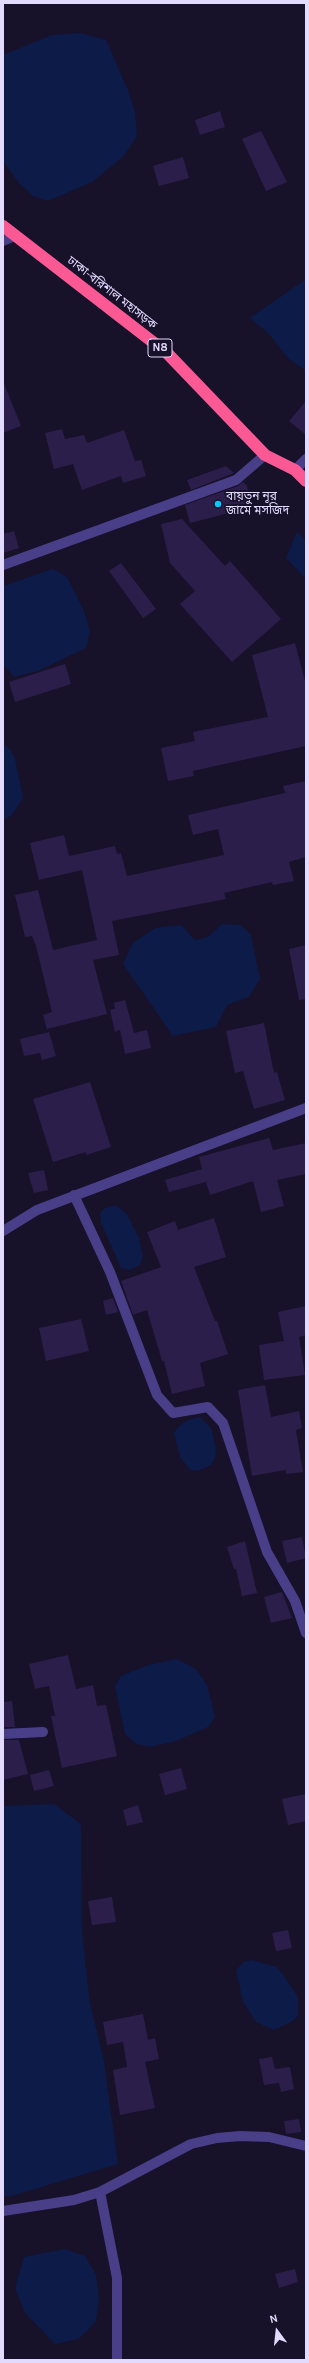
<!DOCTYPE html>
<meta charset="utf-8">
<style>
body{margin:0}
#map{position:relative;width:309px;height:2363px;overflow:hidden;background:#18112a;font-family:Karla,sans-serif}
canvas{display:block}
.frame{position:absolute;inset:0;border:4px solid #e3dbfe;pointer-events:none}
.north{position:absolute;left:257px;top:2311px;width:40px;height:40px;-webkit-text-stroke:3px #18112a;paint-order:stroke;rotate:345deg;font-size:11px;font-weight:700;line-height:16px;text-align:center;color:#e3dbfe}
.north::after{content:'';display:block;margin:auto;width:14px;height:18px;background:#e3dbfe;clip-path:polygon(50% 0,100% 100%,50% 72%,0 100%)}
</style>
<div id="map">
<canvas width="309" height="2363"></canvas>
<div class="frame"></div>
<div class="north">N</div>
</div>
<script>
const g = document.querySelector('canvas').getContext('2d');
g.lineJoin = 'round';
function paint(path, color) { g.fillStyle = color; g.fill(path, 'evenodd'); }
const shape = rows => new Path2D(rows.map(r => 'M' + r).join(''));
function stroke(path, color, width, dash) { g.strokeStyle = color; g.lineWidth = width; g.lineCap = dash ? 'butt' : 'round'; g.setLineDash(dash || []); g.stroke(path); }
function drawText(font, color, halo, rows, align = 'center') {
  g.font = font + ' Karla,"Noto Sans Bengali",sans-serif'; g.lineWidth = 3.5; g.setLineDash([]); g.textBaseline = 'middle'; g.strokeStyle = halo; g.fillStyle = color; for (const [text, x, y, turn = 0] of rows) {
    g.save(); g.translate(x, y); g.rotate((+turn || 0) * Math.PI / 180); g.textAlign = isNaN(turn) ? turn : align; if (halo) g.strokeText(text, 0, 0); g.fillText(text, 0, 0); g.restore();
  }
}
paint(shape([
 [80,33,106,40,128,90,135,112,137,136,123,157,92,182,48,201,33,196,19,183,3,161,3,55,52,35],
 [306,279,306,371,289,359,268,333,250,318],
 [297,532,306,541,306,579,286,558],
 [53,569,67,577,84,611,90,631,86,648,38,671,14,677,3,664,3,586],
 [3,744,10,749,15,759,23,798,12,815,3,820],
 [222,924,241,925,251,935,260,979,249,997,227,1005,216,1027,173,1036,123,964,133,943,155,928,181,925,195,940,208,937],
 [116,1205,127,1214,139,1238,143,1257,140,1265,130,1270,121,1268,101,1223,100,1213,105,1208],
 [200,1417,211,1428,216,1449,215,1459,211,1465,198,1471,190,1470,180,1457,174,1433,179,1426,188,1420],
 [177,1659,196,1669,207,1685,215,1717,208,1727,176,1741,150,1747,136,1744,125,1734,115,1686,121,1676,148,1665],
 [54,1804,81,1824,82,1933,90,2003,104,2061,118,2164,12,2196,3,2196,3,1806],
 [251,1960,277,1967,284,1976,298,1997,298,2016,291,2022,274,2030,256,2022,243,2002,236,1970,244,1962],
 [65,2249,85,2256,96,2275,99,2299,96,2321,88,2330,78,2339,55,2344,25,2313,15,2288,24,2257]
]), '#0c1b48');
paint(shape([
 [220,111,225,127,200,135,195,120],
 [261,131,287,182,266,191,242,139],
 [183,157,189,178,159,186,153,166],
 [3,381,21,426,3,433],
 [306,401,306,435,289,421],
 [62,429,65,439,84,435,87,443,124,430,135,461,141,460,146,476,123,483,121,476,82,490,73,464,54,469,45,433],
 [226,466,234,473,191,490,187,480],
 [243,482,247,486,252,507,190,523,185,505,238,486],
 [182,519,225,566,230,561,281,619,232,662,180,604,195,591,170,563,161,524],
 [14,531,19,548,3,553,3,534],
 [121,563,156,609,143,618,109,571],
 [295,643,306,685,306,746,193,771,194,776,168,781,161,748,195,741,193,732,268,717,252,655],
 [65,664,71,684,15,702,9,682],
 [306,781,306,857,289,862,294,881,273,885,272,882,224,893,226,899,112,921,119,955,93,960,107,1014,47,1029,43,1015,52,1012,36,946,32,936,25,937,15,895,38,890,53,950,97,940,82,870,39,880,30,843,64,835,69,856,115,846,117,854,121,853,127,876,224,855,218,829,193,835,188,815,285,793,283,786],
 [306,945,306,999,299,1000,289,949],
 [125,1000,134,1033,147,1030,151,1048,125,1054,120,1030,115,1032,110,1010,115,1009,114,1003],
 [264,1023,274,1073,277,1072,285,1100,254,1109,243,1071,235,1073,226,1031],
 [49,1032,56,1056,42,1060,40,1053,24,1056,20,1039],
 [90,1082,111,1147,86,1155,86,1152,53,1162,33,1099],
 [269,1138,273,1150,306,1143,306,1174,277,1180,284,1206,261,1212,253,1181,210,1195,206,1182,169,1192,165,1180,202,1169,199,1157],
 [44,1170,48,1190,34,1193,28,1173],
 [214,1218,226,1257,194,1267,215,1321,217,1321,228,1354,200,1363,205,1386,172,1394,164,1361,162,1361,147,1310,133,1315,121,1281,161,1267,147,1232,175,1221,178,1230],
 [113,1298,118,1312,106,1315,103,1301],
 [306,1306,306,1335,299,1337,305,1375,264,1380,259,1345,284,1341,278,1312],
 [81,1319,89,1351,46,1361,39,1328],
 [265,1385,271,1417,299,1411,302,1428,296,1430,303,1472,286,1474,286,1470,252,1476,238,1390],
 [302,1537,306,1558,287,1563,282,1541],
 [245,1541,257,1593,242,1596,236,1569,234,1569,227,1547],
 [282,1592,292,1618,271,1623,264,1597],
 [68,1655,76,1689,93,1685,97,1706,106,1705,117,1756,62,1768,51,1716,55,1716,49,1686,35,1689,29,1664],
 [12,1701,15,1727,3,1727,3,1702],
 [3,1740,19,1740,28,1774,3,1780],
 [181,1768,187,1789,165,1795,159,1774],
 [49,1770,54,1786,34,1791,30,1775],
 [306,1794,306,1821,288,1825,282,1799],
 [138,1805,143,1822,127,1826,123,1810],
 [112,1897,116,1922,92,1925,88,1901],
 [288,1930,292,1948,276,1951,272,1933],
 [143,2014,148,2040,155,2038,159,2059,145,2062,155,2108,120,2115,113,2070,127,2067,123,2042,107,2045,103,2022],
 [272,2057,275,2069,290,2067,294,2089,281,2092,279,2083,264,2085,259,2059],
 [299,2119,301,2132,286,2134,284,2121],
 [295,2269,298,2282,279,2288,275,2274]
]), '#2c1e4a');
stroke(shape([
 [3,241,15,236],
 [295,470,306,459],
 [3,565,236,480,265,455],
 [74,1195,110,1272,157,1395,173,1413,208,1407,223,1423,267,1552,295,1601,306,1633],
 [3,1231,37,1210,306,1108],
 [3,1734,43,1732],
 [100,2192,117,2278,117,2360],
 [3,2211,74,2200,100,2192,191,2144,217,2138,240,2136,269,2137,306,2146]
]), '#493e88', 10);
stroke(shape([
 [3,226,167,353,265,455,295,470,306,481]
]), '#fb5994', 12);
for (const [x, y, r, color] of [
 [218,504,4,"#0bc7fa"]
]) { const dot = new Path2D(); dot.arc(x, y, r, 0, 2 * Math.PI); g.fillStyle = color; g.fill(dot); stroke(dot, '#18112a', 1.5); }
for (const [x, y, w] of [
 [160,348,24]
]) { const box = new Path2D(); box.roundRect(x - w / 2, y - 9, w, 18, 3); g.fillStyle = '#18112a'; g.fill(box); stroke(box, '#e3dbfe', 1); }
drawText('bold 11px', '#e3dbfe', null, [
 ["N8",160,348]
]);
drawText('12px', '#e3dbfe', '#18112a', [
 ["ঢাকা-বরিশাল মহাসড়ক",112,293,38]
]);
drawText('12px', '#e3dbfe', '#18112a', [
 ["বায়তুন নূর",226,497],
 ["জামে মসজিদ",226,511]
], 'left');
</script>
